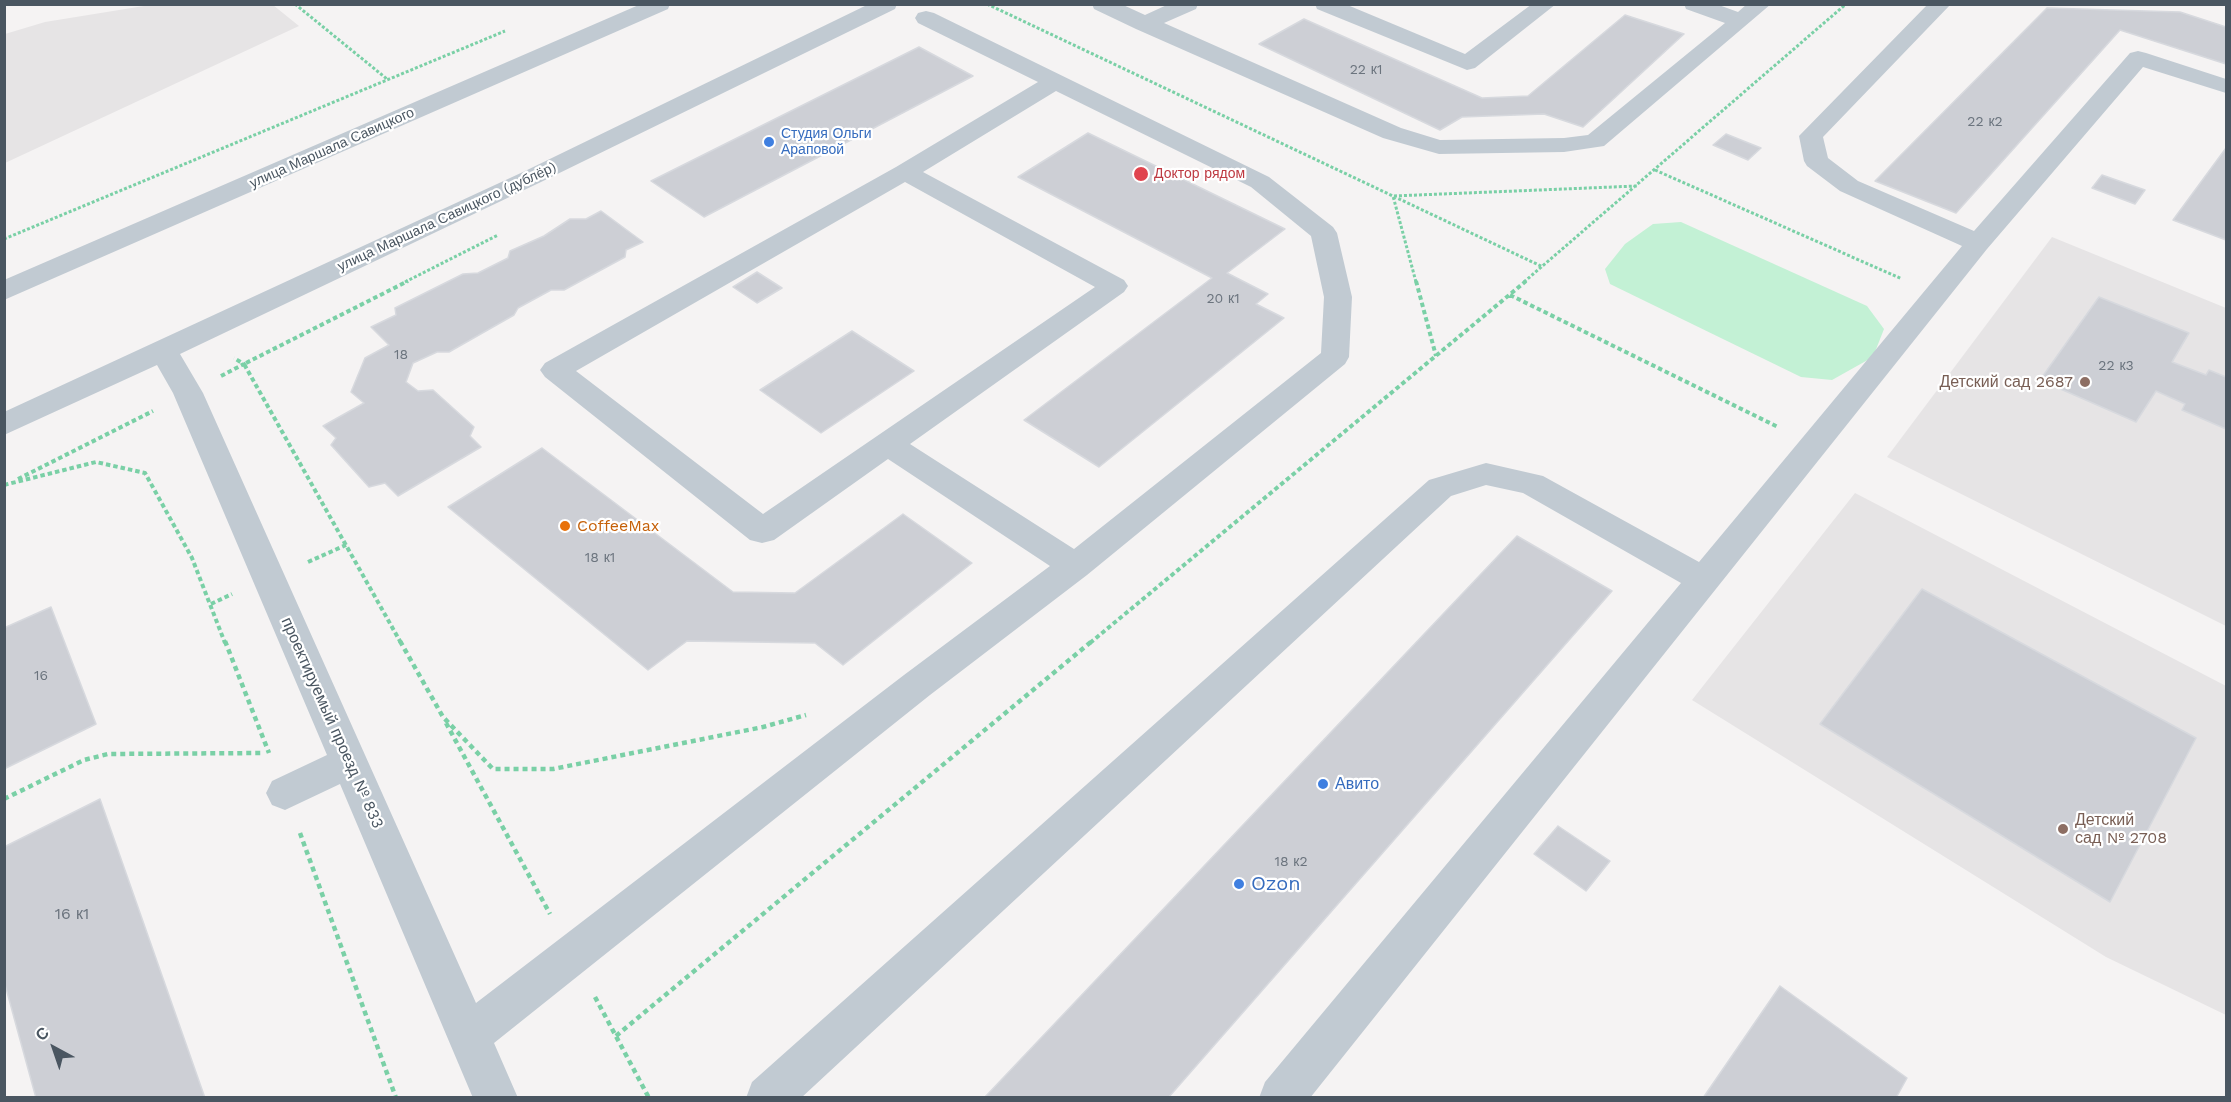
<!DOCTYPE html>
<meta charset="utf-8">
<style>
body{margin:0}
#map{position:relative;width:2231px;height:1102px;overflow:hidden;background:#f5f3f3;font-family:"Work Sans",sans-serif}
canvas{display:block}
.frame{position:absolute;inset:0;border:6px solid #4a5661;pointer-events:none}
.north{position:absolute;left:24px;top:1018px;width:60px;height:60px;-webkit-text-stroke:4px #fff;paint-order:stroke;rotate:320deg;font-size:16px;font-weight:700;line-height:24px;text-align:center;color:#4a5661}
.north::after{content:'';display:block;margin:auto;width:21px;height:27px;background:#4a5661;clip-path:polygon(50% 0,100% 100%,50% 72%,0 100%)}
</style>
<div id="map">
<canvas width="2231" height="1102"></canvas>
<div class="frame"></div>
<div class="north">С</div>
</div>
<script>
const g = document.querySelector('canvas').getContext('2d');
g.lineJoin = 'round';
function paint(path, color) { g.fillStyle = color; g.fill(path, 'evenodd'); }
const shape = rows => new Path2D(rows.map(r => 'M' + r).join(''));
function stroke(path, color, width, dash) { g.strokeStyle = color; g.lineWidth = width; g.lineCap = dash ? 'butt' : 'round'; g.setLineDash(dash || []); g.stroke(path); }
function drawText(font, color, halo, rows, align = 'center') {
  g.font = font + ' "Work Sans",sans-serif'; g.lineWidth = 4.5; g.setLineDash([]); g.textBaseline = 'middle'; g.strokeStyle = halo; g.fillStyle = color; for (const [text, x, y, turn = 0] of rows) {
    g.save(); g.translate(x, y); g.rotate((+turn || 0) * Math.PI / 180); g.textAlign = isNaN(turn) ? turn : align; if (halo) g.strokeText(text, 0, 0); g.fillText(text, 0, 0); g.restore();
  }
}
paint(shape([
 [150,5,273,5,299,26,5,163,5,34,45,22],
 [2052,237,2226,308,2226,626,1887,457],
 [1855,493,2226,686,2226,1015,2106,957,1692,700]
]), '#e6e4e5');
paint(shape([
 [1681,222,1867,306,1884,329,1873,357,1832,380,1801,377,1610,284,1605,269,1625,244,1653,224]
]), '#c3f1d5');
const building = shape([
 [2047,8,2180,12,2226,27,2226,64,2120,30,1956,213,1875,181,2047,8],
 [1625,15,1684,34,1583,127,1544,114,1462,117,1440,130,1259,44,1304,19,1482,98,1528,96,1625,15],
 [919,47,973,76,704,217,651,181,919,47],
 [1088,133,1285,229,1227,273,1268,294,1256,304,1284,318,1099,467,1024,420,1212,278,1018,177,1088,133],
 [1726,134,1761,148,1748,160,1713,145,1726,134],
 [2226,148,2226,240,2173,220,2226,148],
 [2102,175,2145,190,2135,204,2092,188,2102,175],
 [601,211,643,242,626,250,625,257,564,290,551,290,518,308,514,315,449,352,437,352,413,363,406,382,418,391,433,390,474,427,470,436,481,447,398,496,385,483,369,487,331,445,336,438,323,426,364,403,351,392,365,358,389,345,371,327,396,315,395,308,463,274,478,273,508,258,510,251,544,236,570,219,586,219,601,211],
 [757,272,782,288,757,303,733,287,757,272],
 [2099,297,2189,333,2172,362,2206,375,2209,370,2226,377,2226,429,2182,410,2185,404,2156,391,2136,422,2040,380,2099,297],
 [852,331,914,371,821,433,760,390,852,331],
 [542,448,733,592,795,593,903,514,972,563,843,665,815,643,687,641,648,670,448,507,542,448],
 [1517,536,1612,591,1168,1098,984,1098,1517,536],
 [1922,589,2196,738,2110,902,1820,724,1922,589],
 [51,607,96,724,4,769,4,628,51,607],
 [100,799,205,1098,36,1098,4,981,4,847,100,799],
 [1558,826,1610,861,1586,891,1534,854,1558,826],
 [1780,986,1907,1078,1896,1098,1703,1098,1780,986]
]);
paint(building, '#cdcfd5');
stroke(building, '#d7d9de', 1.5);
stroke(shape([
 [295,4,387,79],
 [987,4,1543,267],
 [1655,170,1902,279],
 [4,239,505,31],
 [405,282,498,235],
 [1416,282,1393,196,1637,186],
 [1524,282,1846,4]
]), '#7ad0a6', 3, [3, 2]);
stroke(shape([
 [1416,281,1436,356],
 [1510,295,1778,427],
 [221,376,244,364,234,358],
 [18,479,153,411],
 [4,485,96,462,145,473,192,558,225,643],
 [308,562,346,545],
 [211,604,232,594],
 [401,643,244,364,408,281],
 [1090,643,1526,281]
]), '#7ad0a6', 4, [4.5, 3]);
stroke(shape([
 [225,641,269,753],
 [400,641,443,717,493,769,553,769,763,727,806,715],
 [446,723,550,914],
 [4,799,84,760,108,754,264,753],
 [300,833,396,1098],
 [595,997,649,1098],
 [616,1036,1092,641]
]), '#7ad0a6', 4.5, [5, 4]);
paint(shape([
 [641,4,670,4,668,9,4,300,4,280,641,4],
 [869,4,897,4,895,9,541,182,180,354,203,393,476,1003,904,675,1050,566,888,459,774,540,762,543,750,540,545,377,540,370,545,363,896,167,1038,82,918,23,915,18,918,13,926,11,934,13,1269,177,1333,227,1337,233,1352,297,1349,357,1345,364,1087,575,930,695,494,1043,518,1098,473,1098,340,784,285,810,272,805,266,793,272,781,327,755,173,393,157,365,4,435,4,412,523,172,869,4],
 [1056,91,1251,187,1311,236,1324,297,1321,353,1074,549,910,444,1124,292,1128,286,1124,280,923,172,1056,91],
 [905,182,1095,287,763,514,576,371,905,182],
 [1092,4,1121,4,1145,15,1169,4,1198,4,1196,9,1164,23,1401,128,1440,140,1564,138,1588,135,1725,23,1686,9,1684,4,1716,4,1738,12,1747,4,1771,4,1604,146,1564,152,1439,154,1383,138,1136,29,1094,9,1092,4],
 [1315,4,1345,4,1465,54,1532,4,1556,4,1475,68,1467,70,1317,9,1315,4],
 [1928,4,1951,4,1823,137,1828,158,1858,181,1974,231,2130,53,2138,51,2146,53,2226,79,2226,93,2143,67,1987,249,1310,1098,1259,1098,1265,1082,1681,583,1523,493,1486,485,1451,496,801,1098,746,1098,752,1082,1429,480,1486,463,1543,476,1699,562,1962,246,1840,191,1807,166,1804,161,1799,136,1928,4]
]), '#c1cad2');
for (const [x, y, r, color] of [
 [769,142,6,"#3f7fe0"],
 [1141,174,8,"#e0444e"],
 [2085,382,6,"#8d6e63"],
 [565,526,6,"#e8710a"],
 [1323,784,6,"#3f7fe0"],
 [2063,829,6,"#8d6e63"],
 [1239,884,6,"#3f7fe0"]
]) { const dot = new Path2D(); dot.arc(x, y, r, 0, 2 * Math.PI); g.fillStyle = color; g.fill(dot); stroke(dot, '#fff', 2); }
drawText('14px', '#6b747e', null, [
 ["22 к1",1366,70],
 ["22 к2",1985,122],
 ["20 к1",1223,299],
 ["18",401,355],
 ["22 к3",2116,366],
 ["18 к1",600,558],
 ["16",41,676],
 ["18 к2",1291,862]
]);
drawText('14px', '#366cbe', '#fff', [
 ["Студия Ольги",781,134],
 ["Араповой",781,150]
], 'left');
drawText('14px', '#4a5661', '#fff', [
 ["улица Маршала Савицкого",332,148,-24],
 ["улица Маршала Савицкого (дублёр)",447,217,-25]
]);
drawText('14px', '#be3a42', '#fff', [
 ["Доктор рядом",1154,174]
], 'left');
drawText('16px', '#785e54', '#fff', [
 ["Детский сад 2687",2073,382],
 ["Детский",2075,820,"left"],
 ["сад № 2708",2075,838,"left"]
], 'right');
drawText('16px', '#c56008', '#fff', [
 ["CoffeeMax",577,526]
], 'left');
drawText('16px', '#4a5661', '#fff', [
 ["проектируемый проезд № 833",332,723,66]
]);
drawText('16px', '#366cbe', '#fff', [
 ["Авито",1335,784]
], 'left');
drawText('16px', '#6b747e', null, [
 ["16 к1",72,914]
]);
drawText('20px', '#366cbe', '#fff', [
 ["Ozon",1251,884]
], 'left');
</script>
